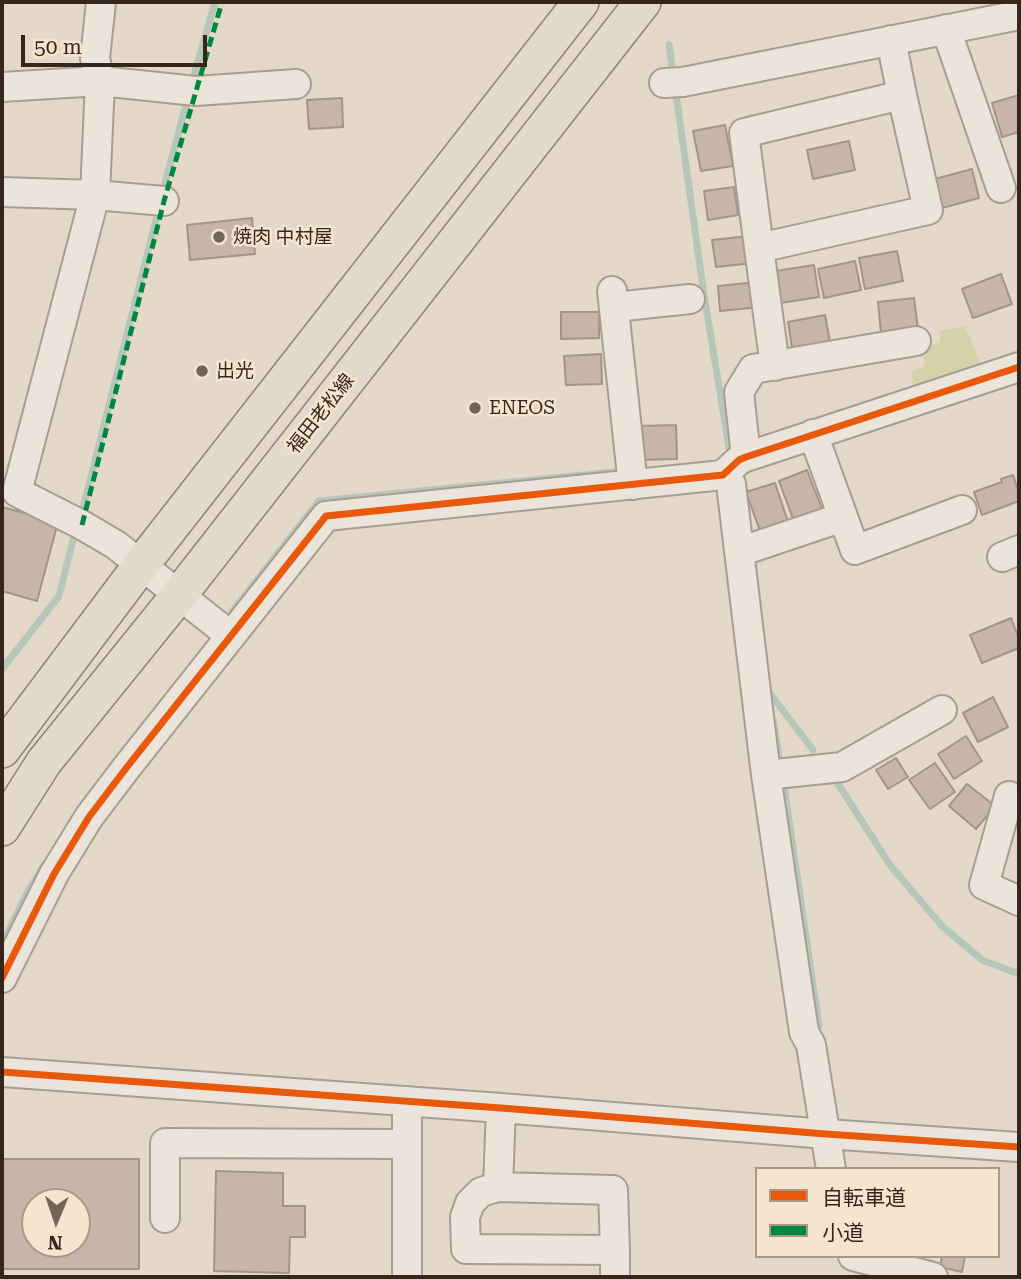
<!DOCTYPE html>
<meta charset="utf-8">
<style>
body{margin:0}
#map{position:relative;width:1021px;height:1279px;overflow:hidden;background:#e4d8c9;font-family:"Roboto Serif","Noto Sans JP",serif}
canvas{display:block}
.frame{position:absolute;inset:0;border:4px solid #36251c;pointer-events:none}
.legend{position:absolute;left:755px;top:1167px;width:245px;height:91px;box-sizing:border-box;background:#f6e5ce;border:2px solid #a99887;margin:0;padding:9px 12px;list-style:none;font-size:21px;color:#36251c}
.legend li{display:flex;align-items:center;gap:14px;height:35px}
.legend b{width:35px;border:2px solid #a99887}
.north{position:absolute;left:21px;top:1188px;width:70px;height:70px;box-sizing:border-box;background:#f6e5ce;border:2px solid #a99887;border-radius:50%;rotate:182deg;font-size:19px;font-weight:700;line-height:28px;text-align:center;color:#36251c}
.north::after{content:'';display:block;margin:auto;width:24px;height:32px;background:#736459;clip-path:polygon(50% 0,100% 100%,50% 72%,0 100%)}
.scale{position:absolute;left:21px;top:35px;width:186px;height:32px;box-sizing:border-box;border:4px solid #36251c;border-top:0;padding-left:9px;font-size:21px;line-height:24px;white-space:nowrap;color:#36251c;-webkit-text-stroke:5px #f6e5ce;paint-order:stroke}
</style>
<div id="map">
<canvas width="1021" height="1279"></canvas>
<div class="frame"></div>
<ul class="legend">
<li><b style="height:9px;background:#e8590c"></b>自転車道</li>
<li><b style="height:9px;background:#00873e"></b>小道</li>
</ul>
<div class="north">N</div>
<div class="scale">50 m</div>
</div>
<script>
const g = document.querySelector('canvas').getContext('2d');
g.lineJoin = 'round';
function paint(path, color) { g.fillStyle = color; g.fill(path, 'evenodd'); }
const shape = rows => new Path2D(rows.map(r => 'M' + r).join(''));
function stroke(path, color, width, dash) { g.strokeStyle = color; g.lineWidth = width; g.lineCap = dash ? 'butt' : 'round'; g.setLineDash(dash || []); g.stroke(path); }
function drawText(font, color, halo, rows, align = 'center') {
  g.font = font + ' "Roboto Serif","Noto Sans JP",serif'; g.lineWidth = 5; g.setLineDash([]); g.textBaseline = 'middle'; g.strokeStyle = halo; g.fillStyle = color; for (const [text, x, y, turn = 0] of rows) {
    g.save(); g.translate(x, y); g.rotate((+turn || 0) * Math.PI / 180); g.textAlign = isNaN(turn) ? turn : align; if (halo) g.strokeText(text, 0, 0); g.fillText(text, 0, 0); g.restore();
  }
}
paint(shape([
 [965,326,981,365,913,388,912,371,925,366,924,356,928,346,940,342,940,331]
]), '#d7d1ab');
stroke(shape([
 [669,45,673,75],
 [193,79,215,2],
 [675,87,704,295,730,453],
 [163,191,187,101],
 [82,512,159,208],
 [228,617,319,501,624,471],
 [2,669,59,596,75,532],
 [768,691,813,750],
 [773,720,781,767],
 [783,779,819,1026],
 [838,784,890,865,942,926,982,960,1019,974],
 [2,944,28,891,44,865]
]), '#b6c7ba', 7);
const building = shape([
 [1019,95,1019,132,1002,137,992,103,1019,95],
 [342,98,343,127,309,129,307,100,342,98],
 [725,125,733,166,701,171,693,131,725,125],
 [849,141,855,170,813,179,807,150,849,141],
 [972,169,979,198,942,208,935,179,972,169],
 [734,187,738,215,708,220,704,191,734,187],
 [252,218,255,254,190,260,187,225,252,218],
 [749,236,753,263,716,267,712,240,749,236],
 [897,251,903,281,865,289,859,258,897,251],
 [855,261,861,290,824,298,818,269,855,261],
 [814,265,819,297,781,303,776,271,814,265],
 [1001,274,1012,304,973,318,962,289,1001,274],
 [758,282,761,307,720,311,718,286,758,282],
 [914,298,918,329,881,333,878,302,914,298],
 [561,312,599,312,599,338,561,339,561,312],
 [825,315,831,347,793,353,788,322,825,315],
 [601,354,602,384,566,385,564,356,601,354],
 [676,425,677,459,638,460,637,426,676,425],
 [807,470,824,514,795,524,779,481,807,470],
 [1013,475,1019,493,1019,501,982,515,974,492,1002,482,1001,479,1013,475],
 [775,483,788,522,760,531,746,492,775,483],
 [2,507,58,522,37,601,2,591,2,507],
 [1011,618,1019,639,1019,648,982,663,970,635,1011,618],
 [993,697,1008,727,978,742,963,713,993,697],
 [966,736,982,761,954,779,938,754,966,736],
 [896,758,908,777,888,789,876,770,896,758],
 [935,763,955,792,930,809,909,780,935,763],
 [967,784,995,806,976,829,949,806,967,784],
 [2,1159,139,1159,139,1269,2,1269,2,1159],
 [35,1202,77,1202,77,1244,35,1244,35,1202],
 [216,1171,283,1173,283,1206,305,1206,305,1237,290,1237,289,1273,214,1271,216,1171],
 [942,1256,965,1256,962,1272,940,1267,942,1256]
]);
paint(building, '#c7b5aa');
stroke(building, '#a49389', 2);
const minor = shape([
 [101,2,95,58,100,81,95,195,17,492,82,525,116,545,231,636],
 [946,29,1001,188],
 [891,40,902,95],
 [664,83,683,82,1019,15],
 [2,87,100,81,196,91,296,84],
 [2,192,95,195,164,201],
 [759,248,928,210,902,95,744,133,759,248,775,366],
 [612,291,633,485],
 [615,307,690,299],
 [813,434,855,550,962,510],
 [746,457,739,392,753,369,916,341],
 [723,475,731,484,766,775,804,1032,811,1045,831,1169],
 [739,552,831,521],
 [1002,557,1019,550],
 [766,775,842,767,942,710],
 [1009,796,984,885,1019,901],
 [2,978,54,874,89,817,127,767,326,516,723,475,739,460,746,457,1019,367],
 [2,1072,501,1108,826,1134,1019,1147],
 [498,1187,501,1108],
 [165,1218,165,1143,407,1144],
 [615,1250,466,1249,465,1217,470,1203,481,1192,498,1187,613,1190,615,1250,615,1277],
 [853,1256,933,1277],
 [407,1277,407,1101]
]);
const major = shape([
 [2,750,141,565,581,2],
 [2,828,44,762,179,595,643,2]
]);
stroke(minor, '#a89d93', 32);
stroke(major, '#8e837a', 38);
stroke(minor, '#ebe4db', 28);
stroke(major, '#e3d9cc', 35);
stroke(shape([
 [82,525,164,201,222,2]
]), '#00873e', 5, [10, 5]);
stroke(shape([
 [2,978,54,874,89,817,127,767,326,516,723,475,739,460,746,457,1019,367],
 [2,1072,501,1108,826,1134,1019,1147]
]), '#e8590c', 7);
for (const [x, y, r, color] of [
 [219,237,7,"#736459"],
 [202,371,7,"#736459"],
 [475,408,7,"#736459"]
]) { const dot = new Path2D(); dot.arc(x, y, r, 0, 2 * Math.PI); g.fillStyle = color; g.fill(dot); stroke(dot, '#f6e5ce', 2.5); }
drawText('19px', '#36251c', '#f6e5ce', [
 ["焼肉 中村屋",233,237],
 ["出光",216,371],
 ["ENEOS",489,408]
], 'left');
drawText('19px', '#36251c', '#f6e5ce', [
 ["福田老松線",321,414,-52]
]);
</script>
